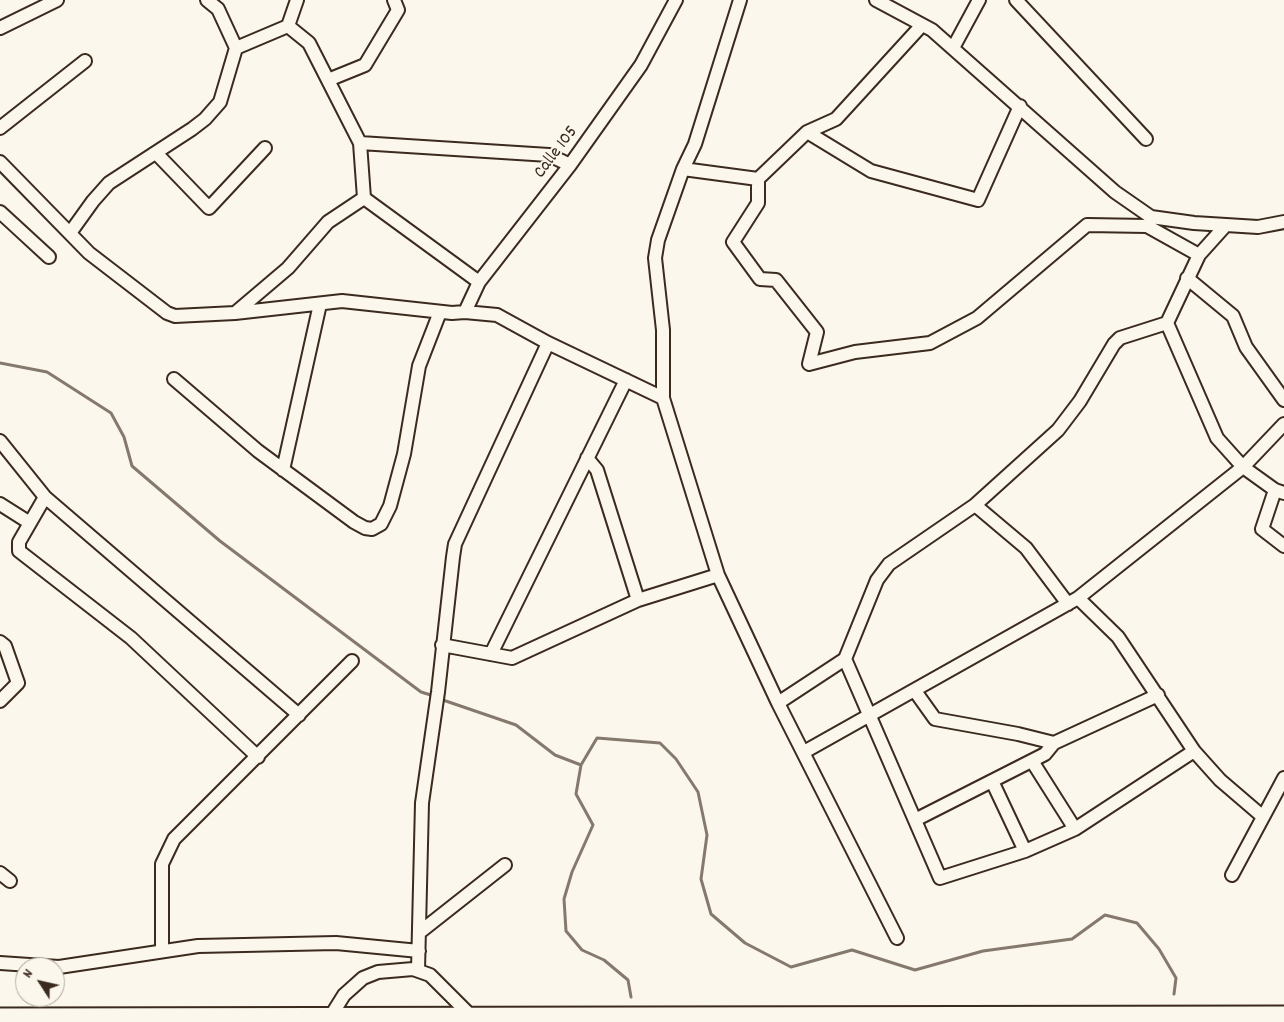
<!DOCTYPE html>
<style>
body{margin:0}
#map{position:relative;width:1284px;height:1022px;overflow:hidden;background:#fbf7ec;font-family:Dekko,sans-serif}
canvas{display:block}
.north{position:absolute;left:15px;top:957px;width:50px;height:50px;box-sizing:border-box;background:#fbf7ec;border:1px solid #aea59a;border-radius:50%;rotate:305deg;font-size:14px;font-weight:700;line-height:20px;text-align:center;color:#3b2a1e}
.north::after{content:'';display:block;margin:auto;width:18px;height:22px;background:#3b2a1e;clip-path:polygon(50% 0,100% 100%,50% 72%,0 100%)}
</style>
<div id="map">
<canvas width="1284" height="1022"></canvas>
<div class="north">N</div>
</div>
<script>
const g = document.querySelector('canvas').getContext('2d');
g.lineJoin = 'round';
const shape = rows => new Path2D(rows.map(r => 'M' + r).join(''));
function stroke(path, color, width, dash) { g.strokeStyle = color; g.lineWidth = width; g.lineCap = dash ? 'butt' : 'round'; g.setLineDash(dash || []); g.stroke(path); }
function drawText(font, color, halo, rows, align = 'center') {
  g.font = font + ' Dekko,sans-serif'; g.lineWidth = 4; g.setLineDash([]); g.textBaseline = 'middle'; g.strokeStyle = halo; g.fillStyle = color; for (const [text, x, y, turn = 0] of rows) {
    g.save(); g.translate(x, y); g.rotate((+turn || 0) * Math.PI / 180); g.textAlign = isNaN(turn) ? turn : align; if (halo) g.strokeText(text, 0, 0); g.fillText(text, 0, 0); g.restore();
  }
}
stroke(shape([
 [0,363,47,372,111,413,124,437,132,466,220,541,421,692,434,696],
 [440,699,516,725,555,755,581,765,597,738,660,743,676,759,698,792,707,835,701,879,711,914,745,943,791,967,852,950,915,970,983,951,1072,939,1105,915,1137,923,1159,949,1176,978,1174,994],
 [581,765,576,794,593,825,572,872,564,899,566,931,582,950,604,960,628,980,631,997]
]), '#85796d', 3);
const street = shape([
 [740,0,695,144,683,169,658,240,655,258,663,330,663,398,718,575,778,703,897,938],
 [876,0,932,30,1115,192,1151,217,1194,223,1258,227,1284,222],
 [1016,0,1146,139],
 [922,25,836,119,807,132,758,179,758,203,733,242,760,279,776,280,817,332,809,364,855,352,930,343,977,318,1087,225,1147,226,1199,255],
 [288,26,309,43,360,143,364,198],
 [0,28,57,0],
 [236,48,288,26,297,0],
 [953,48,979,0],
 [328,80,365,65,398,10,394,0],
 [0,128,85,61],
 [807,132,871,171,978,200,1020,106],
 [360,143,549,155,570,165],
 [156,153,209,208,265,148],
 [0,162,89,253,167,313,175,316,235,313,342,301,452,313,465,312,479,282,570,165,641,65,676,0],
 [683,169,758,179],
 [0,212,49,257],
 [1226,225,1199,255,1167,323,1217,438,1243,467,1275,490,1284,493],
 [70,233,93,201,109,183,192,129,205,119,220,102,236,48,218,9,207,0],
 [1187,278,1233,316,1246,347,1284,400],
 [465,312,497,315,548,343,663,398],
 [235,313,288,268,328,222,364,198,479,282],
 [174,379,258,451,354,522,365,528,372,529,381,524,390,506,404,454,419,366,440,312],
 [0,441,45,497,299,715],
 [587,458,597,470,638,600],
 [283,470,320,304],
 [1275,490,1262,529,1284,546],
 [45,497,19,542,19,551,131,638,258,757],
 [0,504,30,523],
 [975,505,1026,548,1068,604],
 [1078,598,1118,637,1194,751,1220,780,1262,816],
 [0,642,5,646,18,683,0,701],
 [442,645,512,658,638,600,718,575],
 [491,654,626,380],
 [845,659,940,878,1025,851,1075,829,1194,751],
 [915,691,935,719,1018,734,1054,743,1158,695],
 [778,703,845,659,877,580,889,564,975,505,1058,430,1080,401,1114,344,1120,338,1167,323],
 [804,752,1078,598,1243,467,1284,424],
 [1032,761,1075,829],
 [992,781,1025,851],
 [915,820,1045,754,1054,743],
 [0,873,10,881],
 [1232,875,1284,778],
 [420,932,505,865],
 [162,951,162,864,174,839,352,661],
 [0,963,59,967,198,946,336,943,419,951],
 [418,970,422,803,438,692,453,557,455,544,548,343],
 [329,1019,344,995,363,978,378,972,413,969,430,975,474,1019]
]);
const primary = shape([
 [0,1019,1284,1017]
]);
stroke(street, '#3b2a1e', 16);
stroke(primary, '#3b2a1e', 25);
stroke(street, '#fbf7ec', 12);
stroke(primary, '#fbf7ec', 21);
drawText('18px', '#3b2a1e', '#fbf7ec', [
 ["Calle 105",557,153,-53]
]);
</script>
